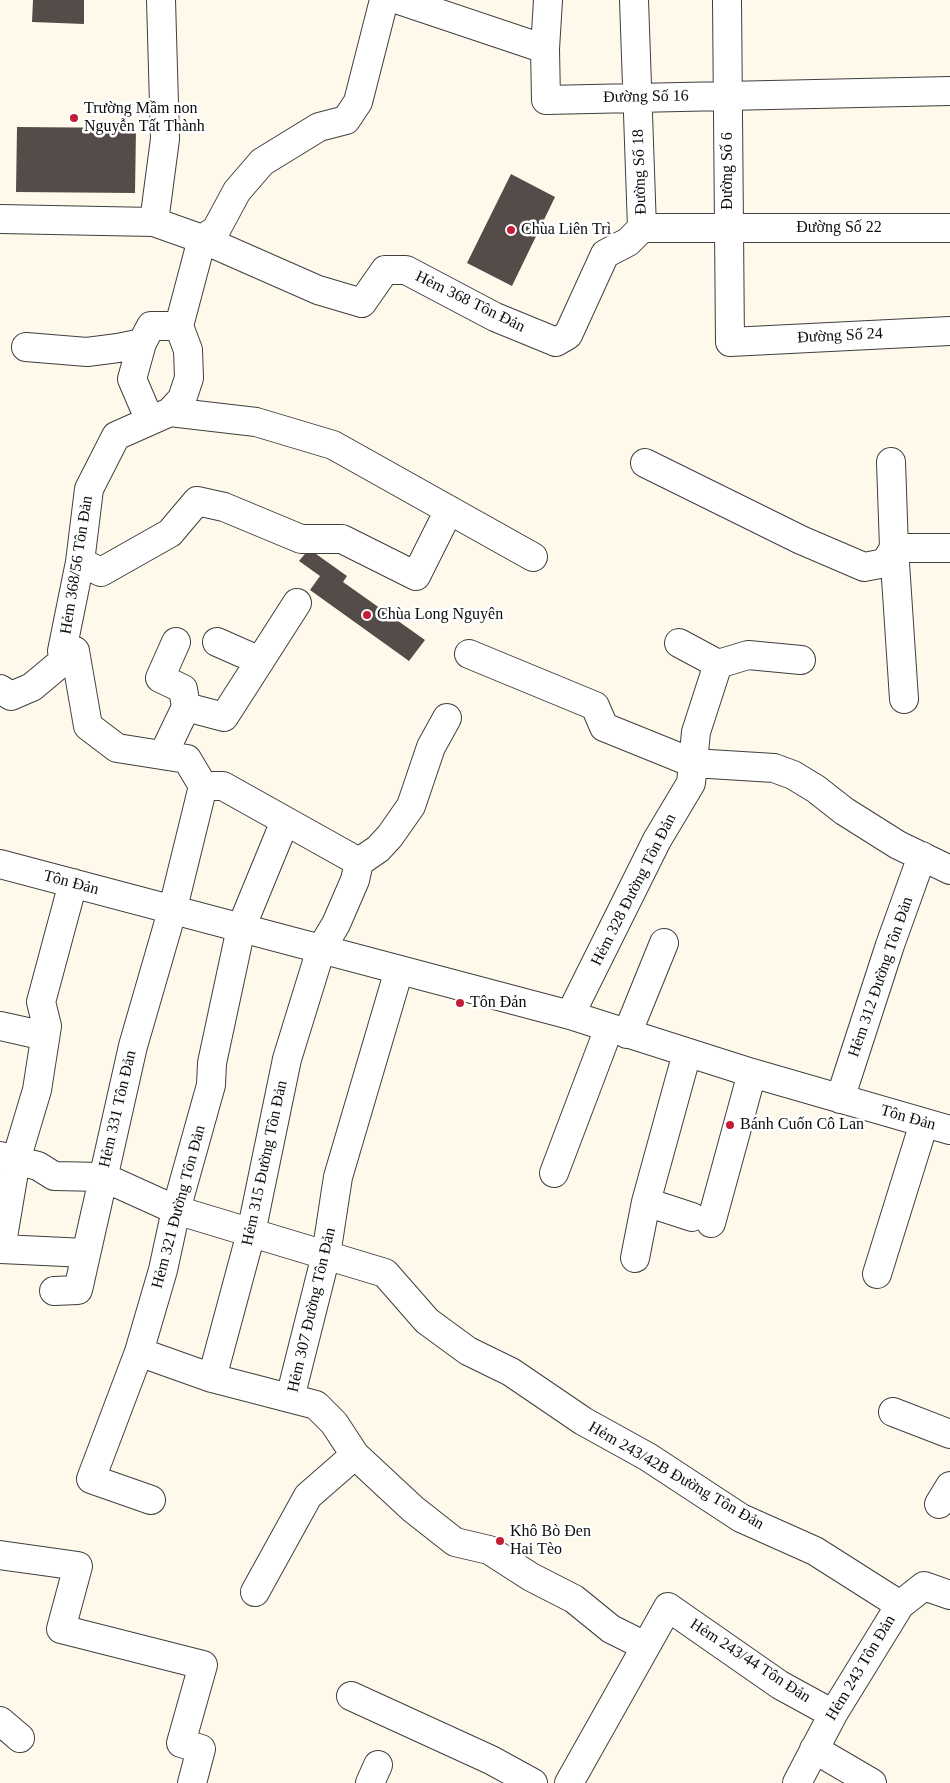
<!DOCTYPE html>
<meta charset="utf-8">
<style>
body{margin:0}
canvas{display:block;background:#fff9eb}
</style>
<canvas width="950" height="1783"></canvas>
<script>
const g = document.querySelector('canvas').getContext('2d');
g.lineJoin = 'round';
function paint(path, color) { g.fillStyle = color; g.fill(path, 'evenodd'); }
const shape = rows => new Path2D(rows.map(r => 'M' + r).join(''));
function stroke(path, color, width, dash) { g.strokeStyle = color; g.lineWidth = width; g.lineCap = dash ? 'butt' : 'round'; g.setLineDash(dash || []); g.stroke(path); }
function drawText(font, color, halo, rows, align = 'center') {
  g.font = font + ' "Times New Roman",serif'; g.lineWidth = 5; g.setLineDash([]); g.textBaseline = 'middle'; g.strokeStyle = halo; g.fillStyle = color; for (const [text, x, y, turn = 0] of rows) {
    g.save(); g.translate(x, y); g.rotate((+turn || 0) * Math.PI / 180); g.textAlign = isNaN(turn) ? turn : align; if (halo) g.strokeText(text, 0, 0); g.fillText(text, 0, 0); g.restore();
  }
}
paint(shape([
 [33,0,84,0,84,24,32,22],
 [17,127,136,128,135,193,16,192],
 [511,174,555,197,512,286,467,263],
 [309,549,347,576,343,582,425,640,409,661,310,590,320,576,299,561]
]), '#554b48');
const minor = shape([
 [399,0,545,49],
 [548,0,545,49,546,100,950,91],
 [634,0,642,228,950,228],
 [727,0,730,342,950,331],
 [0,219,154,222,202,239,318,290,362,303,385,270,406,270,495,317,556,342,568,335,605,254,628,242,642,228],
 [154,222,165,139,161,0],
 [142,343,132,379,150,421],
 [26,347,87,352,118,348,142,343,151,326,179,326,202,239,216,230,237,191,262,162,319,127,346,120,358,102,384,0],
 [170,412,182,399,189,378,188,350,179,326],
 [891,462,894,548,904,699],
 [645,463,801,540,864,567,885,563,894,548,950,548],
 [80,562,101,572,170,533,197,501,224,507,301,539,342,539,416,576,449,510],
 [176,642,160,678,183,689,186,707],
 [217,642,260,661],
 [679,643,718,664],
 [469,654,595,706,604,727,693,763,774,768,793,775,816,789,844,811,898,845,950,870],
 [0,689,11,696,32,687,75,651],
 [163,755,186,707,224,717,297,603],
 [203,786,223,786,359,862],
 [0,864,570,1015,752,1073,950,1130],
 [73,883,41,1002,47,1026,37,1090,16,1160,1,1249,86,1253],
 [570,1015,657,840,691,783,696,732,718,664,748,655,801,660],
 [0,1026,45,1036],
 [627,1034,664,943],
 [687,1053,646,1202,692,1217],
 [840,1099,890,945,922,856],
 [0,1156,38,1166,54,1176,103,1177,176,1210,385,1273,427,1321,468,1351,511,1372,583,1421,648,1457,741,1518,815,1551,900,1605],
 [554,1173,609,1028],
 [711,1223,752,1073],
 [635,1258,646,1202],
 [877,1274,924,1123],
 [54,1291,78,1290,133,1046,173,908,203,786,187,759,117,748,88,726,75,651,62,651,80,562,89,489,116,436,170,412,256,422,333,445,533,557],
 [139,1352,212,1378,316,1405,334,1423,355,1455,413,1509,455,1542,489,1550,531,1577,574,1599,611,1629,645,1646],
 [212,1378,251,1233,287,1059,321,949,336,924,355,880,359,862,378,849,390,836,411,806,431,747,447,718],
 [290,1398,326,1255,338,1177,399,970],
 [893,1412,950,1434],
 [151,1500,91,1479,139,1352,163,1270,176,1210,211,1085,212,1063,241,928,285,821],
 [939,1504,950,1486],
 [0,1555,78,1566,61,1629,203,1665,181,1743,201,1749,192,1783],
 [255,1592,308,1496,355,1455],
 [351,1696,491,1760,533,1783],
 [0,1721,20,1738],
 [814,1749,872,1783],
 [370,1783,378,1765],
 [569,1783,668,1607,780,1685,833,1714],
 [797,1783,833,1714,900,1605,924,1586,950,1595]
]);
stroke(minor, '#3f3f3f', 30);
stroke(minor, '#fff', 28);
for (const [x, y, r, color] of [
 [74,118,5,"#c31d38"],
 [511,230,5,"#c31d38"],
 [367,615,5,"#c31d38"],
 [460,1003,5,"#c31d38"],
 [730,1125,5,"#c31d38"],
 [500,1541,5,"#c31d38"]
]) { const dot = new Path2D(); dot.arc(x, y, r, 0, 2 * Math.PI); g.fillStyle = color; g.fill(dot); stroke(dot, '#fff', 2); }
drawText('16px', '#0c0c0c', '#fff', [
 ["Đường Số 16",646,97,-1],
 ["Đường Số 6",728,171,-90],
 ["Đường Số 18",640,172,-92],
 ["Đường Số 22",839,228],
 ["Hẻm 368 Tôn Đản",470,302,26],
 ["Đường Số 24",840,336,-3],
 ["Hẻm 368/56 Tôn Đản",77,565,-81],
 ["Tôn Đản",71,883,15],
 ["Hẻm 328 Đường Tôn Đản",634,890,-63],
 ["Hẻm 312 Đường Tôn Đản",881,977,-71],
 ["Hẻm 331 Tôn Đản",118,1109,-77],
 ["Tôn Đản",908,1118,16],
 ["Hẻm 315 Đường Tôn Đản",265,1163,-78],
 ["Hẻm 321 Đường Tôn Đản",179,1207,-75],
 ["Hẻm 307 Đường Tôn Đản",312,1310,-77],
 ["Hẻm 243/42B Đường Tôn Đản",676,1476,30],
 ["Hẻm 243/44 Tôn Đản",750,1661,33],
 ["Hẻm 243 Tôn Đản",861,1668,-59]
]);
drawText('16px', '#0c0c0c', '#fff', [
 ["Trường Mầm non",84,109],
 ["Nguyễn Tất Thành",84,127],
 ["Chùa Liên Trì",521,230],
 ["Chùa Long Nguyên",377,615],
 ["Tôn Đản",470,1003],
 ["Bánh Cuốn Cô Lan",740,1125],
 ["Khô Bò Đen",510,1532],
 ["Hai Tèo",510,1550]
], 'left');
</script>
